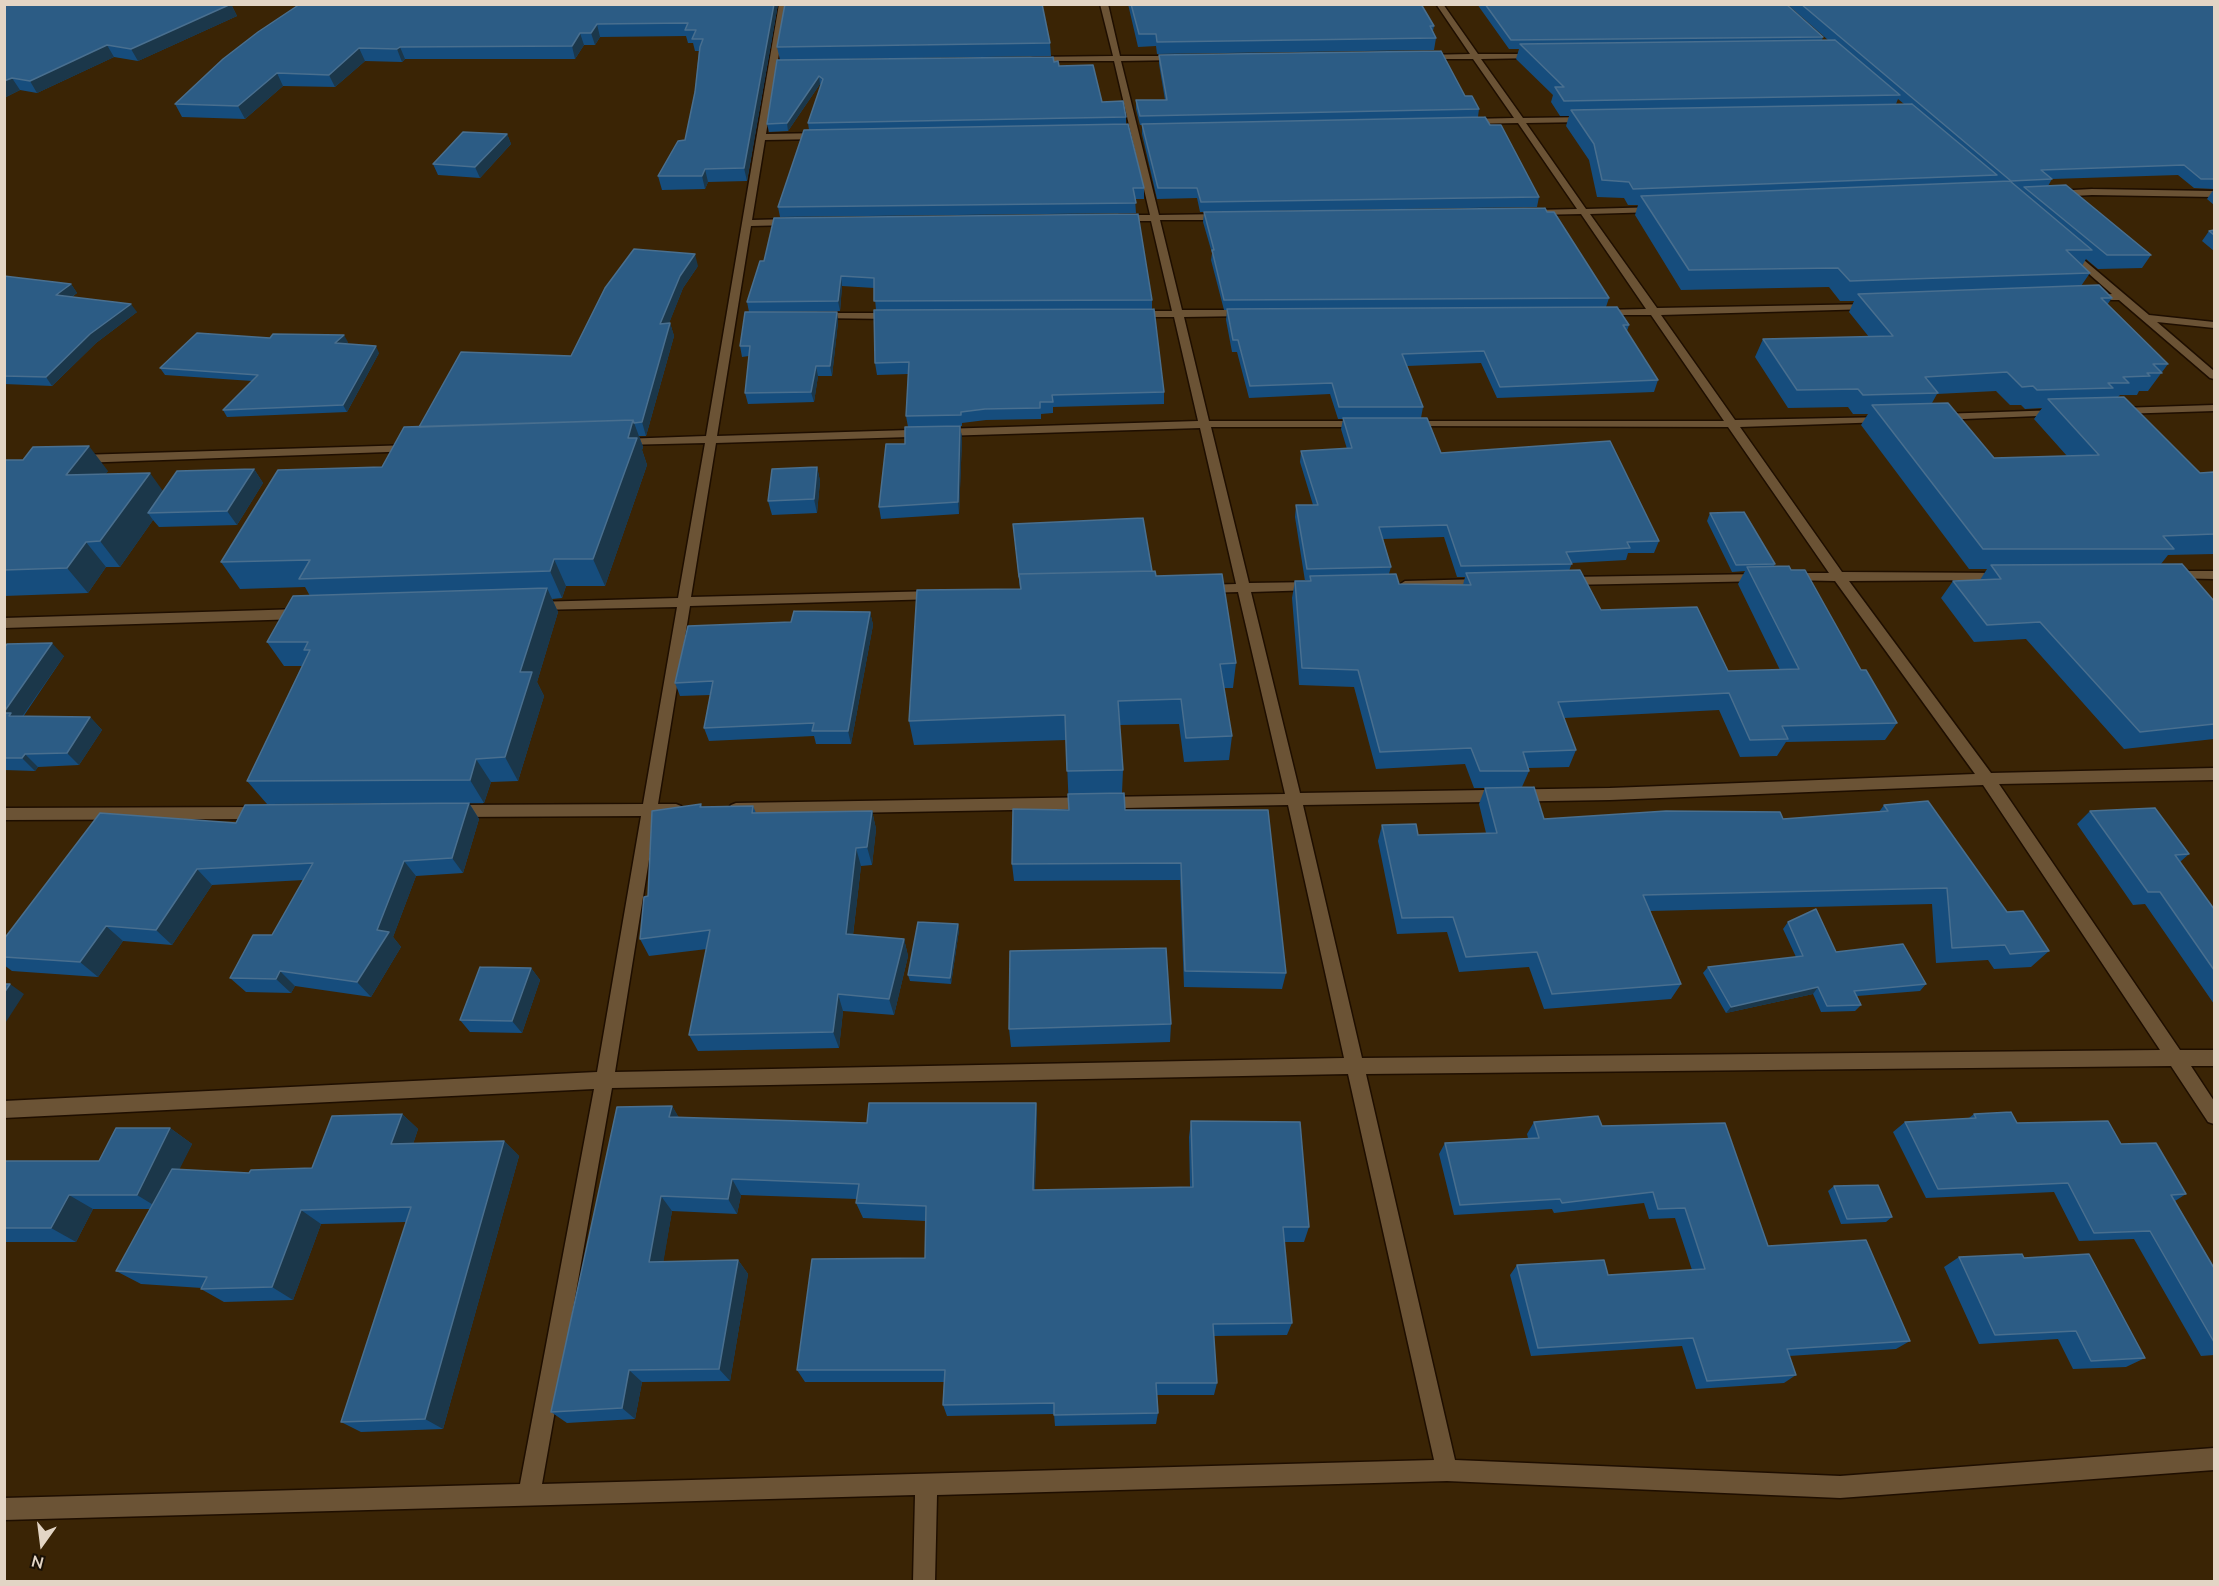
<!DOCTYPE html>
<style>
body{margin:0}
#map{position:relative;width:2219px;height:1586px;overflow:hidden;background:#3a2405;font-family:"Nunito Sans",sans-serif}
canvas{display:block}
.frame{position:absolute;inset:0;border:6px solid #e3d5c5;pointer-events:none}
.north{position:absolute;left:12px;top:1514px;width:60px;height:60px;-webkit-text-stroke:4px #191005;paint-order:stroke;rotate:194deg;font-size:16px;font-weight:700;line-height:24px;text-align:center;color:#e3d5c5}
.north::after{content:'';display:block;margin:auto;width:21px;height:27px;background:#e3d5c5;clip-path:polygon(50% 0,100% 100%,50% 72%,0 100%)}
</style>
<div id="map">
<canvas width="2219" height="1586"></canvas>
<div class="frame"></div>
<div class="north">N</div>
</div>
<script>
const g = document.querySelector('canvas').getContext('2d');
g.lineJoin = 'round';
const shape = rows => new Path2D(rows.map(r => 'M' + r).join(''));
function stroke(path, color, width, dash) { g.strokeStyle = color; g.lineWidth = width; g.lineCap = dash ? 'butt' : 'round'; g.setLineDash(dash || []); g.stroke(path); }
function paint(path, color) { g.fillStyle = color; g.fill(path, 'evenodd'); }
const minor = shape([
 [779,4,787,4,766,134,821,133,825,136,821,139,765,140,752,220,792,219,797,222,792,225,751,226,717,436,1198,421,1174,317,1136,317,1131,314,1136,311,1172,311,1151,221,1119,221,1114,218,1119,215,1150,215,1114,61,1034,61,1030,59,1034,57,1113,56,1100,4,1108,4,1120,56,1178,56,1182,58,1178,60,1121,61,1159,215,1224,214,1229,217,1224,220,1160,220,1182,310,1247,310,1252,313,1247,316,1184,317,1209,421,1366,421,1372,424,1366,427,1211,427,1249,583,1315,582,1321,586,1315,590,1251,592,1300,793,1610,788,1975,774,1835,581,1784,580,1783,577,1789,573,1829,573,1728,427,1407,426,1405,424,1411,421,1724,421,1651,315,1597,315,1597,311,1601,310,1646,309,1581,214,1533,215,1533,211,1536,210,1577,209,1518,123,1466,124,1466,120,1469,119,1514,118,1473,59,1421,59,1421,55,1424,55,1470,54,1436,4,1443,4,1478,54,1541,54,1541,58,1538,58,1481,59,1523,118,1589,117,1590,119,1586,122,1526,123,1586,209,1659,207,1659,211,1656,212,1590,214,1657,308,1875,304,1875,308,1871,309,1661,315,1735,420,1889,417,1891,419,1885,422,1740,427,1842,572,2007,573,2008,576,2007,579,2002,580,1849,581,1991,773,2214,768,2214,780,1999,784,2180,1050,2214,1050,2214,1066,2191,1066,2214,1101,2214,1124,2208,1122,2171,1066,1366,1074,1455,1460,1840,1476,2214,1448,2214,1470,1840,1498,1447,1481,937,1495,935,1582,913,1582,915,1495,4,1520,4,1498,520,1484,594,1089,4,1118,4,1101,597,1072,641,816,454,817,449,815,446,811,449,807,454,805,643,804,677,607,535,610,528,606,535,602,678,598,705,443,622,445,616,442,622,439,706,436,779,4],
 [1200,428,1236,584,1204,585,1197,589,1204,593,1238,592,1285,794,736,803,731,805,728,809,731,813,736,815,1288,805,1344,1058,615,1072,656,816,676,816,681,814,684,810,681,806,676,804,658,804,690,606,937,599,944,595,937,591,691,597,716,443,1200,428],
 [1983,785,2160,1050,1362,1058,1303,805,1610,800,1983,785],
 [1348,1074,1434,1460,542,1484,612,1088,1348,1074],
 [2092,189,2214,191,2214,197,2092,195,2054,197,2049,194,2054,191,2092,189],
 [2065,249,2071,249,2149,315,2214,322,2214,328,2157,322,2214,371,2214,379,2210,378,2119,300,2089,300,2089,296,2112,294,2065,253,2065,249],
 [818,313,893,313,898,316,893,319,814,318,813,316,818,313],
 [2214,405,2214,411,2119,414,2113,411,2119,408,2214,405],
 [2059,410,2063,411,2063,415,1939,420,1933,417,1939,414,2059,410],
 [412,445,416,447,416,451,79,463,73,459,79,455,412,445],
 [2173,571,2214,571,2214,579,2168,578,2167,575,2173,571],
 [1762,574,1767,575,1768,578,1767,581,1567,585,1561,581,1567,577,1762,574],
 [1483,579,1488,580,1489,583,1488,586,1405,589,1399,585,1405,581,1483,579],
 [301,609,308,614,301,619,4,628,4,618,301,609],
 [262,807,267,809,270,813,267,817,262,819,4,820,4,808,262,807]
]);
stroke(minor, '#1e0e00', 3);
paint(minor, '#6b5335');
paint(shape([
 [4,4,231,4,237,16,138,61,114,57,37,93,20,90,4,98],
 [300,4,778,4,747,181,708,182,705,189,662,190,658,176,685,140,695,92,699,51,695,51,693,43,688,43,686,36,600,37,595,45,584,45,575,59,405,59,402,62,365,61,335,87,283,86,245,119,182,117,175,104],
 [1128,4,1421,4,1434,26,1433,31,1436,38,1434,50,1157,54,1156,46,1138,47],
 [1477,4,1786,4,1823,37,1822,40,1828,40,1787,4,2214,4,2214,189,2194,188,2178,175,2052,179,2048,186,2151,255,2142,268,2098,269,2086,259,2082,266,2090,273,2081,286,2112,298,2107,305,2168,364,2148,391,2139,391,2137,395,2120,395,2118,397,2200,473,2214,472,2214,554,2168,555,2161,564,2214,601,2214,739,2124,749,2026,639,1974,642,1941,598,1953,581,1980,580,1987,569,1969,569,1861,425,1868,414,1853,414,1848,407,1788,408,1755,357,1763,339,1869,337,1849,312,1854,301,1840,301,1829,287,1681,290,1635,215,1638,205,1628,205,1624,198,1597,197,1589,160,1566,126,1569,116,1560,116,1551,102,1553,95,1516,59,1519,49,1509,49],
 [1898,99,1904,104,1896,104],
 [1996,391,2010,405,2021,405,2025,409,2042,408,2034,419,2067,456,1994,458,1932,403,1937,394],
 [1050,43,1051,56,780,60,777,47],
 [1159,55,1465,96,1479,109,1478,117,1490,125,1539,197,1537,207,1200,212,1197,198,1157,199,1142,134,1142,125,1140,125,1136,109,1136,100,1165,100,1159,64],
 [777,60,1054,62,1102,102,1126,117,1126,124,1144,188,1144,199,1135,199,1136,213,780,217,778,207,809,130,808,123,821,85,820,84,788,131,769,132,767,124],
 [507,134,511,144,480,178,438,175,433,164],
 [2214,189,2214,205,2207,199],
 [1204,212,1547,212,1609,298,1606,307,1629,325,1627,331,1658,380,1654,392,1497,398,1481,363,1407,366,1423,407,1421,418,1441,453,1659,541,1654,553,1628,553,1626,560,1572,563,1569,571,1601,610,1728,671,1780,670,1738,584,1745,571,1732,572,1707,521,1710,513,1775,564,1774,566,1861,670,1897,723,1885,740,1786,742,1777,756,1740,757,1719,710,1564,718,1576,750,1569,767,1528,768,1529,771,1522,787,1544,819,1783,819,1879,812,1884,805,2007,912,2049,951,2031,967,1994,969,1988,960,1936,963,1932,904,1650,911,1681,984,1671,999,1544,1009,1529,967,1459,972,1447,932,1397,934,1378,841,1382,825,1418,835,1486,833,1479,804,1485,788,1474,788,1465,764,1376,769,1354,687,1299,685,1292,598,1295,581,1309,580,1305,581,1295,517,1296,505,1313,505,1300,462,1301,451,1347,449,1341,429,1343,419,1338,419,1330,394,1249,398,1237,352,1232,352,1226,320,1227,310,1224,310,1211,260,1212,253,1203,222],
 [1444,537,1457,577,1465,577,1463,585,1399,584,1389,574,1391,567,1383,539],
 [2214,230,2214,251,2202,241,2209,231],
 [760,261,1152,300,1152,309,1164,392,1164,404,1053,407,1053,413,1041,414,1041,419,986,420,962,423,962,426,960,426,962,438,959,514,881,519,879,507,905,444,908,427,906,416,908,374,877,375,875,363,876,310,874,288,842,286,840,311,749,312,747,302],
 [698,266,683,288,669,323,670,323,674,336,646,436,639,436,643,447,642,450,647,465,605,586,566,586,562,598,552,599,558,612,537,682,544,696,518,781,491,782,484,803,267,804,247,781,302,666,284,666,267,642,310,596,305,587,240,589,221,562,382,467,419,427,571,356],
 [4,276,71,284,77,293,72,297,137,312,96,343,52,386,4,384],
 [837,312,838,322,832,376,818,376,814,402,748,404,745,393,749,356,742,357,740,346],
 [270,338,348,342,346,344,379,353,347,412,227,417,223,410,252,381,165,375,160,368],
 [4,460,108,471,105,474,163,491,254,469,263,483,237,525,159,527,153,520,120,567,106,567,88,593,4,596],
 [817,467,820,481,817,513,772,515,768,501],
 [1013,524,1152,571,1236,663,1233,688,1224,688,1232,736,1229,760,1184,762,1179,724,1119,725,1123,770,1122,793,1125,810,1268,810,1286,973,1282,989,1184,987,1180,880,1014,881,1012,864,1069,810,1066,740,914,745,909,721,1020,589],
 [870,612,873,625,851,744,816,744,814,736,709,741,704,728,710,695,680,696,675,683,791,622],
 [4,648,64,656,23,717,90,717,102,730,79,765,38,767,35,771,4,770],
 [469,803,479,819,463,873,416,876,393,937,401,947,371,997,295,986,291,993,246,992,230,978,272,935,304,880,212,885,172,945,123,941,98,977,12,971,4,965,4,939,236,823],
 [701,804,702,807,753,806,756,813,872,811,876,829,872,865,861,866,853,935,904,939,908,956,894,1015,843,1011,839,1048,698,1051,689,1035,707,949,649,956,640,939,648,896],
 [2090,811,2189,854,2180,862,2214,909,2214,1004,2145,904,2133,905,2077,824],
 [1788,922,1836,952,1926,984,1920,991,1857,996,1861,1005,1855,1011,1821,1012,1813,994,1726,1013,1703,973,1708,967,1796,957,1783,929],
 [958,924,959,930,951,984,910,981,908,975],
 [531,968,540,980,522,1033,470,1032,460,1020],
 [1171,1024,1170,1042,1011,1047,1009,1029],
 [1036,1103,1037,1119,1035,1190,1190,1187,1189,1137,1191,1121,1309,1227,1304,1242,1284,1242,1292,1323,1287,1335,1214,1336,1217,1383,1214,1395,1157,1395,1158,1413,1156,1424,1055,1426,1054,1414,947,1416,943,1405,944,1382,805,1382,797,1370,925,1258,926,1221,863,1218,856,1203,857,1199,741,1195,737,1214,672,1211,663,1262,738,1260,748,1274,730,1381,642,1382,635,1419,567,1423,551,1412,672,1106,679,1118,867,1123],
 [402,1114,418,1129,413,1144,504,1141,519,1156,443,1429,361,1432,341,1422,406,1222,321,1224,293,1300,224,1302,201,1289,202,1288,141,1284,116,1271,150,1209,93,1209,76,1242,4,1242,4,1161,99,1161,170,1128,192,1144,179,1169,249,1173,312,1168],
 [1974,1114,2121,1144,2186,1194,2175,1201,2214,1268,2214,1355,2201,1356,2134,1239,2079,1241,2054,1192,1926,1198,1893,1132,1905,1122,1969,1118],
 [1534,1122,1602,1126,1768,1246,1910,1341,1896,1349,1789,1356,1796,1375,1784,1383,1696,1389,1682,1346,1531,1356,1510,1275,1517,1265,1608,1275,1692,1270,1675,1218,1649,1219,1644,1203,1554,1213,1552,1209,1454,1215,1439,1154,1445,1143,1528,1138,1527,1134],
 [1834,1186,1892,1217,1886,1222,1841,1224,1828,1191],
 [1959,1257,2024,1258,2145,1358,2126,1367,2073,1369,2058,1339,1979,1344,1944,1267]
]), '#164d7d');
paint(shape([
 [231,4,237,16,138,61,131,49],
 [774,4,778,4,747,181,744,168],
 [597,24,600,37,595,45,591,33],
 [580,33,584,45,575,59,572,46],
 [107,45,114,57,37,93,30,81],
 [400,47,405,59,402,62,397,49],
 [359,48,365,61,335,87,329,75],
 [277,73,283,86,245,119,238,106],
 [819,76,820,84,788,131,787,123],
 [12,78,20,90,4,98,4,81],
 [507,134,511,144,480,178,475,167],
 [705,169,708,182,705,189,702,176],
 [695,254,698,266,683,288,664,336,660,324,680,276],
 [841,276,842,286,840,311,838,301],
 [71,284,77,293,62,303,56,295],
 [131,304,137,312,96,343,52,386,46,377,90,334],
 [837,312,838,322,832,376,830,366],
 [670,323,674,336,646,436,642,422],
 [344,335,348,342,339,350,335,343],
 [376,346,379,353,347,412,343,405],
 [816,366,818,376,814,402,811,392],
 [633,420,643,447,642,450,647,465,605,586,593,559],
 [960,426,962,438,959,514,958,502],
 [89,446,108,471,86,500,66,475],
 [817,467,820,481,817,513,814,499],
 [254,469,263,483,237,525,227,511],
 [150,473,168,498,148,513,153,520,120,567,100,541],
 [86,542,106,567,88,593,67,568],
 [554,559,566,586,562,598,550,571],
 [547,588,558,612,537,682,544,696,518,781,505,757,520,672],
 [870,612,873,625,851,744,848,731],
 [52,643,64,656,19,721,4,715,4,712],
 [90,717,102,730,79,765,67,753],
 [25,754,38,767,35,771,22,758],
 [476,759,491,782,484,803,470,780],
 [469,803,479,819,463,873,452,858],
 [872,811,876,829,872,865,867,847],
 [856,848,861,866,851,951,846,934],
 [404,861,416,876,393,937,401,947,371,997,357,982],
 [197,869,212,885,172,945,156,930],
 [958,924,959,930,951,984,950,978],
 [106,926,123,941,98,977,80,962],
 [904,939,908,956,894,1015,889,999],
 [531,968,540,980,522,1033,512,1021],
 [280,971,295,986,291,993,276,979],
 [10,984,24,994,4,1025,4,993],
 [1818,987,1813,994,1726,1013,1731,1007],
 [838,994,843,1011,839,1048,833,1032],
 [1036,1103,1037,1119,1034,1205,1033,1190],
 [672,1106,682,1123,669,1117],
 [402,1114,418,1129,408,1159,391,1144],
 [170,1128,192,1144,160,1209,137,1195],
 [504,1141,519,1156,443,1429,425,1419],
 [732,1179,741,1195,737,1214,728,1199],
 [69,1195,93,1209,76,1242,51,1228],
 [661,1196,672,1211,661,1276,649,1262],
 [301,1210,321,1224,293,1300,272,1287],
 [738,1260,748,1274,730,1381,719,1369],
 [629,1370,642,1382,635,1419,622,1408]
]), '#1b374a');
const building = shape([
 [4,4,231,4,131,49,107,45,30,81,12,78,4,81,4,4],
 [300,4,774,4,744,168,705,169,702,176,658,176,678,141,685,140,695,92,700,47,703,39,692,39,696,30,685,30,688,23,597,24,591,33,580,33,572,46,400,47,397,49,359,48,329,75,277,73,238,106,175,104,223,59,258,32,300,4],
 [785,4,1042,4,1050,43,777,47,785,4],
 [1131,4,1421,4,1434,26,1430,26,1436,38,1157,42,1156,34,1139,34,1131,4],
 [1485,4,1786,4,1823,37,1511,40,1485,4],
 [1801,4,2214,4,2214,179,2201,179,2184,165,2041,170,2052,179,2011,181,1801,4],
 [1835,40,1900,95,1564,101,1555,87,1564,87,1520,44,1835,40],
 [1441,51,1465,96,1472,96,1479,109,1140,116,1136,100,1167,100,1159,55,1441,51],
 [1053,57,1054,62,1058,61,1059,66,1093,65,1102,102,1123,101,1126,117,808,123,823,79,819,76,787,123,767,124,777,60,1053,57],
 [1912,104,1997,175,1633,189,1629,182,1602,180,1594,144,1571,110,1912,104],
 [1485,117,1490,125,1501,125,1539,197,1201,202,1197,188,1158,188,1142,124,1485,117],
 [1128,124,1144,188,1133,188,1136,203,778,207,804,130,1128,124],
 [463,132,507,134,475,167,433,164,463,132],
 [2010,181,2092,250,2066,250,2090,273,1850,281,1838,268,1689,270,1641,196,2010,181],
 [2066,185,2151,255,2107,255,2024,187,2066,185],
 [1545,208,1547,212,1554,212,1609,298,1224,300,1212,250,1214,250,1204,212,1545,208],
 [1138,214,1152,300,874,301,874,278,841,276,838,301,747,302,760,261,764,261,774,218,1138,214],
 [2214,230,2214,235,2209,231,2214,230],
 [634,249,695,254,680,276,660,324,670,323,642,422,634,423,633,420,419,427,461,352,571,356,605,288,634,249],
 [4,276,71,284,56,295,131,304,90,334,46,377,4,376,4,276],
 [2099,285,2112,298,2101,298,2168,364,2153,364,2162,373,2147,373,2150,376,2123,377,2129,383,2108,383,2113,388,2037,390,2033,386,2022,387,2007,372,1925,377,1938,393,1863,395,1858,389,1797,390,1763,339,1893,336,1858,294,2099,285],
 [1617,307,1629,325,1623,325,1658,380,1500,387,1484,351,1402,354,1423,407,1339,407,1332,383,1250,386,1238,340,1233,340,1227,309,1617,307],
 [1154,309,1164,392,1052,395,1053,402,1040,402,1040,408,985,409,961,412,961,415,906,416,909,362,875,363,874,310,1154,309],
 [745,312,837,312,830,366,816,366,811,392,745,393,750,346,740,346,745,312],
 [197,333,270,338,273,334,344,335,335,343,376,346,343,405,223,410,258,375,160,368,197,333],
 [2124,397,2200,473,2214,472,2214,534,2163,536,2174,549,1983,549,1872,405,1948,403,1994,458,2099,455,2048,399,2124,397],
 [1343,418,1427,418,1441,453,1610,441,1659,541,1627,542,1630,548,1566,552,1572,564,1461,566,1447,525,1379,527,1391,567,1307,569,1296,505,1318,505,1301,451,1352,448,1343,418],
 [633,420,628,438,637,438,593,559,554,559,550,571,299,579,310,560,221,562,278,470,382,467,404,427,633,420],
 [960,426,958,502,879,507,886,444,905,444,905,427,960,426],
 [89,446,66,475,150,473,100,541,86,542,67,568,4,570,4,460,23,460,33,447,89,446],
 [817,467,814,499,768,501,772,469,817,467],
 [254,469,227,511,148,513,177,471,254,469],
 [1744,512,1775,564,1736,565,1710,513,1744,512],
 [1143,518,1152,571,1019,574,1019,577,1013,524,1143,518],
 [2182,564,2214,601,2214,724,2140,732,2040,622,1987,625,1953,581,2001,579,1991,565,2182,564],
 [1789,566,1791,570,1805,570,1861,670,1866,670,1897,723,1782,726,1788,739,1750,740,1729,693,1558,702,1576,750,1523,752,1529,771,1480,771,1471,748,1380,752,1358,670,1302,668,1295,581,1311,581,1310,576,1396,574,1399,584,1471,585,1466,573,1580,570,1601,610,1697,607,1728,671,1799,669,1747,567,1789,566],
 [1155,571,1156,576,1222,574,1236,663,1220,664,1232,736,1186,738,1181,699,1118,701,1123,770,1067,771,1065,715,909,721,917,590,1021,589,1019,574,1155,571],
 [547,588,520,672,532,672,505,757,476,759,470,780,247,781,310,650,304,650,308,642,267,642,293,596,547,588],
 [794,611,870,612,848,731,812,731,814,723,704,728,713,681,675,683,688,626,791,622,794,611],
 [52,643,4,712,4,648,7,644,52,643],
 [4,713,11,713,9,716,90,717,67,753,25,754,22,758,4,758,4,713],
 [1534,787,1544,819,1666,811,1780,812,1783,819,1888,811,1884,805,1928,801,2007,912,2023,911,2049,951,2010,954,2005,945,1952,948,1947,888,1643,895,1681,984,1552,994,1537,952,1466,957,1453,917,1402,918,1382,825,1416,824,1418,835,1497,833,1485,788,1534,787],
 [1124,793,1125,810,1268,810,1286,973,1185,971,1181,863,1012,864,1013,809,1069,810,1068,794,1124,793],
 [469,803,452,858,404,861,377,930,389,932,357,982,280,971,276,979,230,978,253,935,272,935,313,863,197,869,156,930,106,926,80,962,4,957,4,939,100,813,236,823,245,805,469,803],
 [701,804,700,807,753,806,752,813,872,811,867,847,856,848,846,934,904,939,889,999,838,994,833,1032,689,1035,710,930,640,939,644,897,648,896,652,811,701,804],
 [2155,808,2189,854,2175,855,2214,909,2214,970,2160,892,2148,892,2090,811,2155,808],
 [1816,909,1836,952,1903,944,1926,984,1854,991,1861,1005,1827,1006,1818,987,1731,1007,1708,967,1803,956,1788,922,1816,909],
 [918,922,958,924,950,978,908,975,918,922],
 [1166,948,1171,1024,1009,1029,1010,951,1166,948],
 [480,967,531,968,512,1021,460,1020,480,967],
 [4,984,10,984,4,993,4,984],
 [869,1103,1036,1103,1033,1190,1193,1187,1191,1121,1300,1122,1309,1227,1283,1227,1292,1323,1213,1324,1217,1383,1156,1383,1158,1413,1054,1415,1054,1403,943,1405,945,1370,797,1370,812,1259,925,1258,926,1206,856,1203,859,1184,732,1179,728,1199,661,1196,649,1262,738,1260,719,1369,629,1370,622,1408,551,1412,617,1107,672,1106,669,1117,867,1123,869,1103],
 [2011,1112,2017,1123,2108,1121,2121,1144,2156,1143,2186,1194,2171,1195,2214,1268,2214,1342,2150,1231,2094,1233,2068,1183,1938,1189,1905,1122,1976,1118,1974,1114,2011,1112],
 [402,1114,391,1144,504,1141,425,1419,341,1422,411,1207,301,1210,272,1287,201,1289,207,1277,116,1271,172,1169,249,1173,251,1170,312,1168,332,1116,402,1114],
 [1598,1116,1602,1126,1725,1123,1768,1246,1866,1240,1910,1341,1787,1349,1796,1375,1707,1381,1693,1338,1538,1348,1517,1265,1604,1260,1608,1275,1705,1269,1685,1208,1658,1209,1653,1192,1562,1203,1560,1199,1460,1205,1445,1143,1539,1138,1534,1122,1598,1116],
 [116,1128,170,1128,137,1195,69,1195,51,1228,4,1228,4,1161,99,1161,116,1128],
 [1878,1185,1892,1217,1847,1219,1834,1186,1878,1185],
 [2022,1254,2024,1258,2089,1254,2145,1358,2091,1361,2076,1331,1995,1335,1959,1257,2022,1254]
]);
paint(building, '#2c5c85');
stroke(building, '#496f8f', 1.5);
</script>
